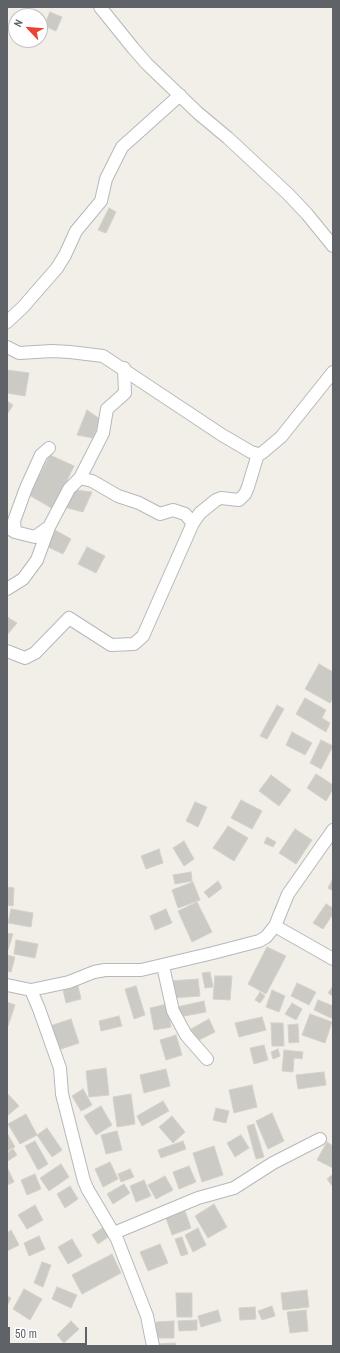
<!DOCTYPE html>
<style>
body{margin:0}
#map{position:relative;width:340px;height:1353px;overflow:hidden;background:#f1efe8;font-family:"Archivo Narrow",sans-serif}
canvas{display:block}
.frame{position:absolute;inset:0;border:8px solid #5f6368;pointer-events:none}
.north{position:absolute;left:8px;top:8px;width:40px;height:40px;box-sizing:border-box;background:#fff;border:1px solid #bfc1c3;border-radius:50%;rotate:296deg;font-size:11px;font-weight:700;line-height:16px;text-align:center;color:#5f6368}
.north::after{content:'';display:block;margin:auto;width:14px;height:18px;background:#ea4335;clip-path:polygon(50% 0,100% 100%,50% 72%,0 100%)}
.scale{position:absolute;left:8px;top:1327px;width:79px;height:18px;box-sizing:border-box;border:2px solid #5f6368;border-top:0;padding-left:5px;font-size:12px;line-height:14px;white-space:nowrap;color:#5f6368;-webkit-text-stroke:3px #fff;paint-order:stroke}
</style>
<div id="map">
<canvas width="340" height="1353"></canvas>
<div class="frame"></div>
<div class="north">N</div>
<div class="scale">50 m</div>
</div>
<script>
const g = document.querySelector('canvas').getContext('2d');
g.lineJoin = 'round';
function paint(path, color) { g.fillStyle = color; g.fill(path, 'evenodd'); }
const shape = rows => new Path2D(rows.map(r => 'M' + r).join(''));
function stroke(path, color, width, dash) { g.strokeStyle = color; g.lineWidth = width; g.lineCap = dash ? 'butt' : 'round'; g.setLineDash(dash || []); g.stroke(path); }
const building = shape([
 [50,12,62,17,56,31,44,26,50,12],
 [109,208,116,212,106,233,98,230,109,208],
 [7,370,29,373,25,396,7,393,7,370],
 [7,401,13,405,8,413,7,412,7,401],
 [87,410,100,419,93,438,77,435,87,410],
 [50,455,74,466,53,509,29,495,50,455],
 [75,490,92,492,83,512,60,506,75,490],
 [55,530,71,539,63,554,46,546,55,530],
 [87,547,105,556,96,573,78,564,87,547],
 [7,616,10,619,17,623,7,635,7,616],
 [319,664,333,672,333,698,330,703,305,689,319,664],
 [305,698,326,710,322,718,330,723,326,732,296,714,305,698],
 [277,705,284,709,267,739,260,736,277,705],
 [292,732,312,743,305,755,286,745,292,732],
 [321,740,333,746,321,769,310,763,321,740],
 [316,774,333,785,333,789,326,801,307,788,316,774],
 [271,775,291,790,279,806,259,791,271,775],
 [241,800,262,811,252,829,231,818,241,800],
 [195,802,207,807,198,827,186,821,195,802],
 [228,826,248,838,234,861,213,848,228,826],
 [295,829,312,840,296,864,279,853,295,829],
 [267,837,276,842,273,847,264,843,267,837],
 [184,841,194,859,184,866,173,848,184,841],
 [159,849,163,863,146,869,141,856,159,849],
 [191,872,192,881,175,884,173,875,191,872],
 [333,878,333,891,328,888,333,878],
 [218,881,222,888,209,898,204,892,218,881],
 [193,882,200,900,178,908,172,890,193,882],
 [7,887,14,888,13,906,7,905,7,887],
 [197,902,212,932,192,942,178,911,197,902],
 [326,904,333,908,333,914,323,929,313,923,326,904],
 [11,909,33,913,31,927,8,923,11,909],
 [166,909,172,923,155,930,150,916,166,909],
 [7,933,13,934,8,950,7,950,7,933],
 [16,940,38,944,35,958,14,954,16,940],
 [267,947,286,956,266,994,248,984,267,947],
 [7,955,15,957,11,972,7,971,7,955],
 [210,972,213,987,205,988,202,973,210,972],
 [215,976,232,976,230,1000,213,999,215,976],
 [198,979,200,996,172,998,170,981,198,979],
 [297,983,316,992,309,1005,291,996,297,983],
 [78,986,81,999,66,1003,63,990,78,986],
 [136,986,145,1015,134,1019,125,989,136,986],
 [333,986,333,996,328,993,333,986],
 [272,990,285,996,279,1012,266,1007,272,990],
 [260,992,265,996,260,1003,255,1000,260,992],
 [318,1000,333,1006,333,1015,331,1018,314,1010,318,1000],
 [204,1001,206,1012,179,1017,177,1007,204,1001],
 [7,1002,15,1005,8,1026,7,1025,7,1002],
 [292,1003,302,1009,296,1020,285,1014,292,1003],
 [167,1004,171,1027,154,1030,150,1008,167,1004],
 [310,1014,332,1022,325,1043,302,1035,310,1014],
 [119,1016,122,1026,101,1031,99,1021,119,1016],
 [262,1017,266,1030,239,1037,235,1023,262,1017],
 [71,1019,79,1043,58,1050,50,1026,71,1019],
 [209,1019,215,1032,197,1041,191,1029,209,1019],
 [271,1023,283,1023,284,1046,272,1046,271,1023],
 [298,1024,299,1042,289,1043,288,1025,298,1024],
 [176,1035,182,1055,166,1060,160,1040,176,1035],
 [264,1045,268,1060,254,1064,250,1048,264,1045],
 [278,1049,280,1056,273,1059,271,1052,278,1049],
 [284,1050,303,1052,302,1059,294,1058,293,1072,282,1071,284,1050],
 [106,1068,109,1095,89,1097,86,1071,106,1068],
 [166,1069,170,1086,144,1093,140,1075,166,1069],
 [324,1072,326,1085,298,1089,296,1075,324,1072],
 [252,1085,257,1107,234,1113,229,1090,252,1085],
 [83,1089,92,1105,81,1111,72,1096,83,1089],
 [7,1093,19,1106,7,1116,7,1093],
 [131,1094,135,1124,117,1127,113,1097,131,1094],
 [163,1101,169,1111,142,1126,137,1116,163,1101],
 [101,1106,112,1125,96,1135,84,1116,101,1106],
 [216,1108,229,1111,226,1123,213,1120,216,1108],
 [272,1113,284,1141,268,1149,256,1121,272,1113],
 [26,1114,37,1135,20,1144,8,1124,26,1114],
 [172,1116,185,1132,173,1143,159,1127,172,1116],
 [254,1124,264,1157,256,1159,247,1126,254,1124],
 [47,1128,62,1150,52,1157,37,1135,47,1128],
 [117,1131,122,1150,106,1154,101,1135,117,1131],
 [7,1133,15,1147,7,1151,7,1133],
 [241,1135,249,1148,235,1157,227,1143,241,1135],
 [35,1141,48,1164,38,1170,25,1146,35,1141],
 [183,1141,186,1149,161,1158,158,1150,183,1141],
 [327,1142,333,1146,333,1168,317,1160,327,1142],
 [214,1146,223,1175,202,1182,193,1153,214,1146],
 [13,1149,17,1155,8,1161,7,1153,13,1149],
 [110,1162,118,1179,103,1187,95,1169,110,1162],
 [61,1164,69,1177,49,1191,40,1178,61,1164],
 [189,1166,196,1182,179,1189,173,1172,189,1166],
 [7,1167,14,1182,7,1185,7,1167],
 [130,1169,134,1177,121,1182,118,1174,130,1169],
 [35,1174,41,1189,27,1195,21,1180,35,1174],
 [333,1174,333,1187,327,1179,333,1174],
 [165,1176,173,1190,156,1199,148,1185,165,1176],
 [144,1180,151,1196,136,1202,130,1186,144,1180],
 [124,1184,130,1193,113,1204,107,1194,124,1184],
 [70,1186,78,1199,65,1208,57,1194,70,1186],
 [214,1204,227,1227,208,1238,195,1216,214,1204],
 [35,1205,43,1220,27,1229,18,1215,35,1205],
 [185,1211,191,1228,172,1235,166,1218,185,1211],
 [105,1226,111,1235,98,1244,92,1235,105,1226],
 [198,1228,206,1245,193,1252,185,1235,198,1228],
 [11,1230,19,1245,7,1251,7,1233,11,1230],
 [39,1236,45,1249,29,1256,24,1243,39,1236],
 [182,1237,188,1254,181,1256,175,1239,182,1237],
 [72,1239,82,1256,68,1264,58,1247,72,1239],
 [160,1244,168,1263,148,1271,140,1252,160,1244],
 [112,1254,121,1273,82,1294,72,1275,112,1254],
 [42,1262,51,1265,43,1287,34,1283,42,1262],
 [57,1287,77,1295,71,1308,52,1299,57,1287],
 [24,1289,42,1299,30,1320,13,1309,24,1289],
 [307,1290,309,1307,283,1310,281,1293,307,1290],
 [176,1293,192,1293,192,1317,177,1317,176,1293],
 [7,1296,11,1298,7,1306,7,1296],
 [272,1306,275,1316,262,1320,258,1311,272,1306],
 [255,1307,256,1319,240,1320,239,1308,255,1307],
 [218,1310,221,1321,201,1327,198,1316,218,1310],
 [306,1310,308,1331,290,1333,287,1312,306,1310],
 [197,1320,197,1330,179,1331,178,1321,197,1320],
 [71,1321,79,1329,64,1343,57,1335,71,1321],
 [174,1321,174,1338,156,1338,156,1322,174,1321],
 [175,1343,176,1346,158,1346,158,1344,175,1343]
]);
paint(building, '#cccac5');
stroke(building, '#d6d1c6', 1);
const minor = shape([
 [100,7,133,48,147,64,198,113,228,138,288,194,307,214,333,246],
 [7,322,23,307,57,268,65,255,76,231,101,201,106,179,122,147,180,95],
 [7,347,19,353,52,351,70,352,103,356,222,435,251,452,258,454,262,453,281,437,333,372],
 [80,478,103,433,107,409,125,393,124,368],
 [7,527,15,532,35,537,49,527,69,489,80,478,92,481,118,496,139,503,160,514,173,510,185,514,193,523,200,513,216,500,221,498,239,500,245,494,248,487,258,454],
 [15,532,14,521,26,488,41,455,49,448],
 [7,589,23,579,37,560,49,527],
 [7,651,25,658,35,653,69,618,111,645,134,644,143,636,193,523],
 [275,926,333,959],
 [163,966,173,1011,186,1035,207,1059],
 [7,985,31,990],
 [114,1233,198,1198,234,1188,273,1163,320,1139],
 [153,1346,147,1316,117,1239,88,1190,84,1181,62,1094,60,1068,39,1009,31,990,69,982,94,972,105,970,141,970,213,953,259,941,266,937,275,926,288,894,333,830]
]);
stroke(minor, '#b5b8bc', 14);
stroke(minor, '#fff', 12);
</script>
